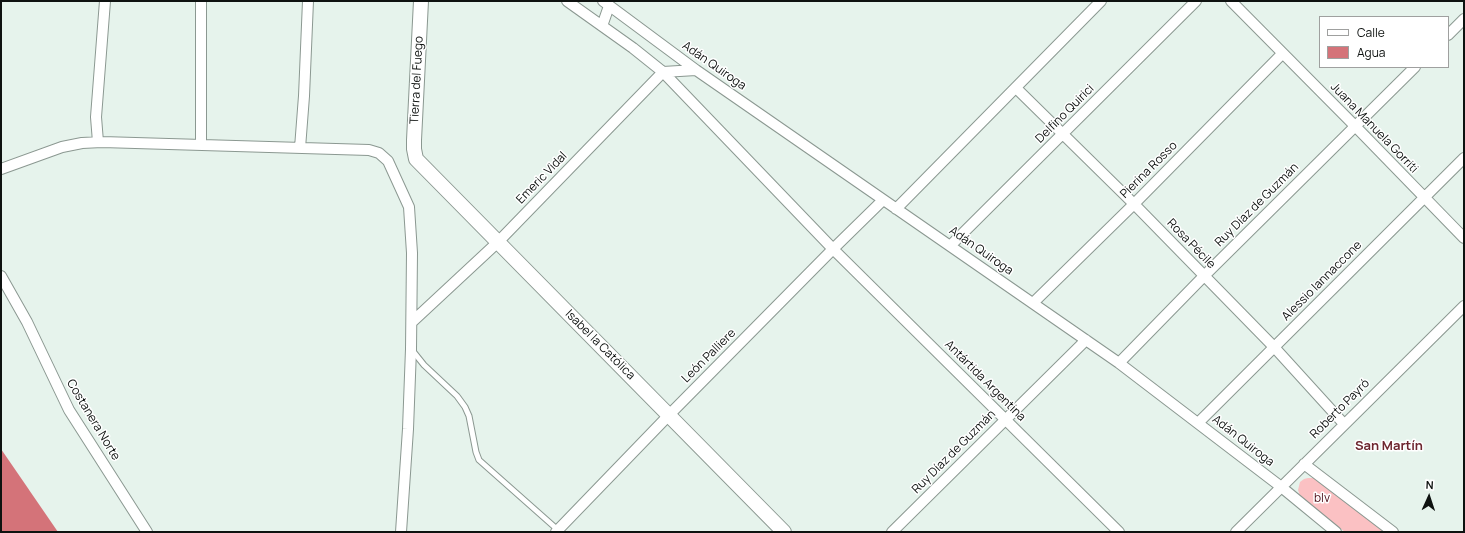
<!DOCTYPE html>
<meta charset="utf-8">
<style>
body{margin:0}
#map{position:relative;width:1465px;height:533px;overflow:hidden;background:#e6f3ec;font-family:Manrope,sans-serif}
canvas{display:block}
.frame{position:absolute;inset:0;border:2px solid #0e1210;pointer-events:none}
.legend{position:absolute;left:1319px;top:16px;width:130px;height:52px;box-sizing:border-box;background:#fff;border:1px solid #9fa09f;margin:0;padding:5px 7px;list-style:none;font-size:12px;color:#0e1210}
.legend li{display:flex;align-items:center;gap:8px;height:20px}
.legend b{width:20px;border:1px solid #9fa09f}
.north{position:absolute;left:1409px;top:477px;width:40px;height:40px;-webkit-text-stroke:3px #fff;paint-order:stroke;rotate:3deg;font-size:11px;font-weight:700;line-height:16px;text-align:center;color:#0e1210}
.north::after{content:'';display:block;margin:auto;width:14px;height:18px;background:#0e1210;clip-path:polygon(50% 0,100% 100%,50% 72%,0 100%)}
</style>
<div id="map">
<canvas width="1465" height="533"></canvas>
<div class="frame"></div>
<ul class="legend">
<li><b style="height:5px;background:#fff"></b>Calle</li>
<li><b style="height:11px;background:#d47379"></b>Agua</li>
</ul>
<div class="north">N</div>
</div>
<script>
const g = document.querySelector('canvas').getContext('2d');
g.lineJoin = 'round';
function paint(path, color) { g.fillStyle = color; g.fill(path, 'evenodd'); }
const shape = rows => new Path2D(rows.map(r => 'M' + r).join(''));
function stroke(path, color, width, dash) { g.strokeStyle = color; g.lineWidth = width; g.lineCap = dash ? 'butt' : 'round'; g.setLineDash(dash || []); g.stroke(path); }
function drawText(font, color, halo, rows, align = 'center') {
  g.font = font + ' Manrope,sans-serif'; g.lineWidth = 3; g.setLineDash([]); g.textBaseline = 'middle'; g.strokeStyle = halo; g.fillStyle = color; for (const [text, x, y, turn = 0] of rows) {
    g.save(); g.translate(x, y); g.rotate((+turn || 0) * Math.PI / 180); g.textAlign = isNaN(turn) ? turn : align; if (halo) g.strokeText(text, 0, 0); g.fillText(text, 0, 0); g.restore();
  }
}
paint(shape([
 [1308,478,1315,478,1319,481,1384,532,1345,532,1304,500,1300,496,1298,490,1300,482,1304,479]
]), '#fbc1c3');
paint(shape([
 [1,449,58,532,1,532]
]), '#d47379');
const service = shape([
 [412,350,424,365,457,396,465,407,469,416,476,452,479,460,558,530]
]);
const minor = shape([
 [567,1,633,48,663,72,833,249,1119,532],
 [603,1,696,70,1119,363,1280,486,1336,532],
 [1231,1,1355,126,1464,238],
 [602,26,609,6],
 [1448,35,1464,19],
 [1016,88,1134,204,1274,347,1344,424],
 [98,142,96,117,105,1],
 [201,145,201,1],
 [300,148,304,96,308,1],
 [1,169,62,147,82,143,102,142,369,150,379,153,388,161,409,207,412,253,411,349,408,429,401,532],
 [896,209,1101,1],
 [951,245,1196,1],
 [1,276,27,322,69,410,147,532],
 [1033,303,1134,204,1282,54],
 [412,322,498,242,663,72,696,70],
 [1119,363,1204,276,1415,67],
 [1198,423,1464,158],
 [1304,464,1393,532],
 [556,532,669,415,833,249,883,200],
 [892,532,1086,340],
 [1236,532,1464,306]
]);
const secondary = shape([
 [421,1,414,140,414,149,416,159,784,532]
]);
stroke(service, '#8b9891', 7);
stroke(minor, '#8b9891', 12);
stroke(secondary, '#8b9891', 16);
stroke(service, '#fff', 5);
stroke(minor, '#fff', 10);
stroke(secondary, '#fff', 14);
drawText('12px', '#0e1210', '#fff', [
 ["Adán Quiroga",714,66,35],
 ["Tierra del Fuego",417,80,-87],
 ["Delfino Quirici",1065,114,-45],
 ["Juana Manuela Gorriti",1374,128,46],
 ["Pierina Rosso",1149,170,-45],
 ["Emeric Vidal",542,178,-46],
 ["Ruy Díaz de Guzmán",1257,205,-45],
 ["Rosa Pécile",1191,244,46],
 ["Adán Quiroga",981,251,35],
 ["Alessio Iannaccone",1322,281,-45],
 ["Isabel la Católica",600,345,45],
 ["León Palliere",709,356,-45],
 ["Antártida Argentina",985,381,45],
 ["Roberto Payró",1340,409,-45],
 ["Costanera Norte",93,420,59],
 ["Adán Quiroga",1243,441,38],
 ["Ruy Díaz de Guzmán",954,452,-45]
]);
drawText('12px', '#4c0e18', '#fff', [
 ["blv",1322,499]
]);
drawText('bold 13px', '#6d262f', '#fff', [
 ["San Martín",1389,446]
]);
</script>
